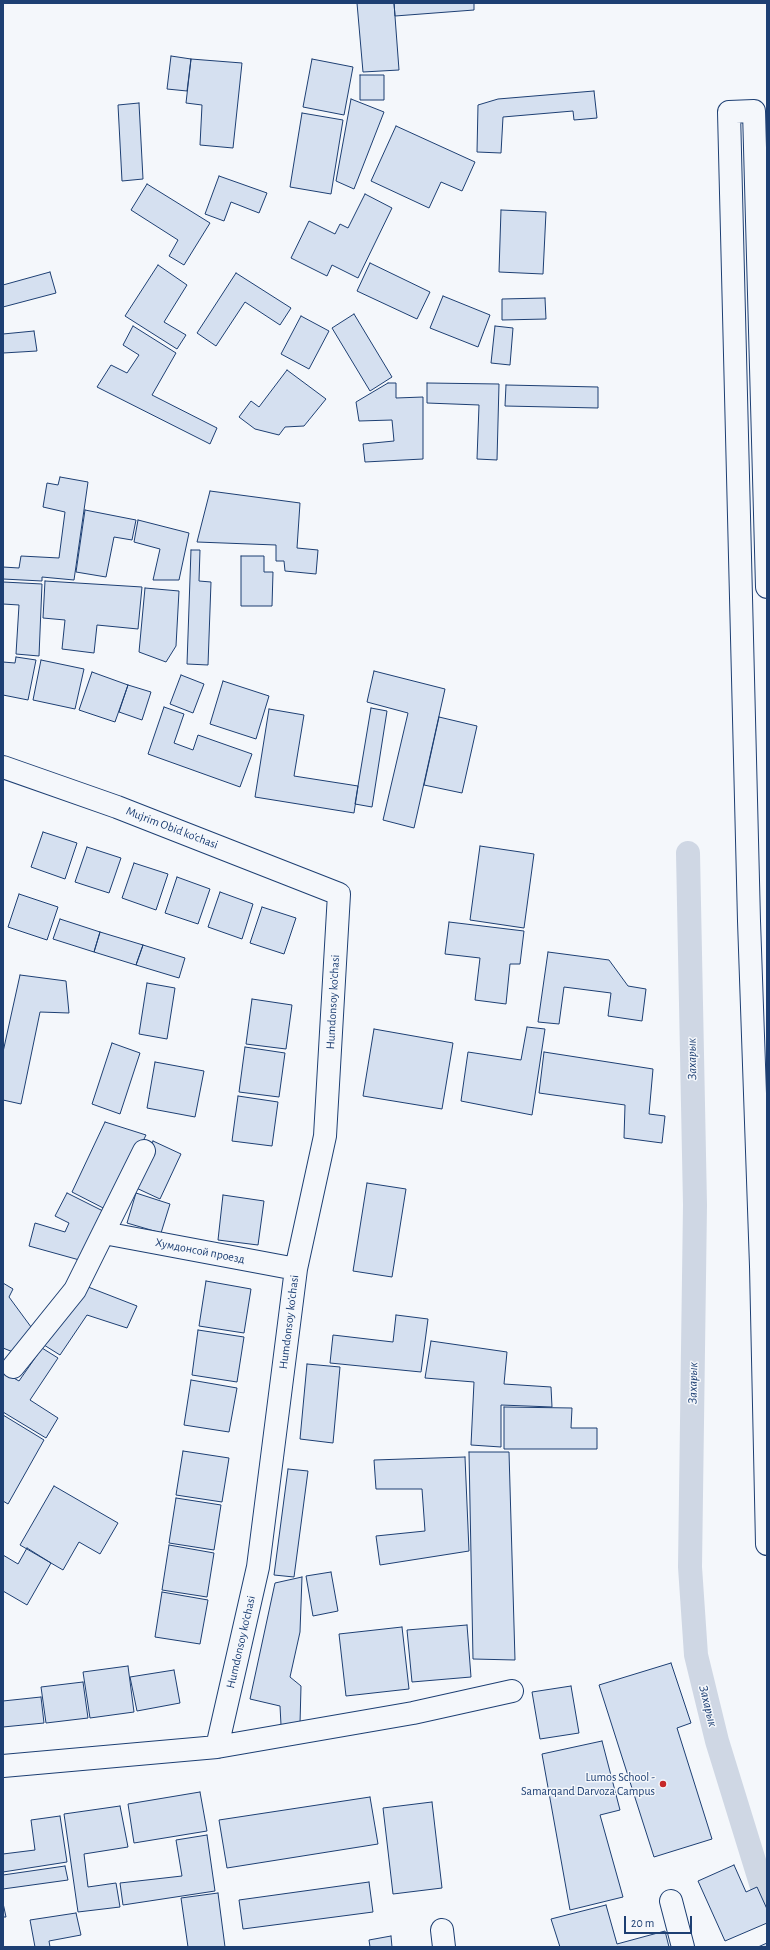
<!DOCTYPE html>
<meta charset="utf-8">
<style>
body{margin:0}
#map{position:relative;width:770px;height:1950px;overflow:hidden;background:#f4f7fb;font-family:"Alegreya Sans",sans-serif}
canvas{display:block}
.frame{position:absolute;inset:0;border:4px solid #1d3f73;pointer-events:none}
.scale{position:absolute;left:624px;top:1916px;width:68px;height:18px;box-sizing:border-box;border:2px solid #1d3f73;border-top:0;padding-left:5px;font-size:12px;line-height:14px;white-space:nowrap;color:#1d3f73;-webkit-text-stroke:3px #f4f7fb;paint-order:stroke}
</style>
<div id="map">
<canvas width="770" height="1950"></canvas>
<div class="frame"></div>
<div class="scale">20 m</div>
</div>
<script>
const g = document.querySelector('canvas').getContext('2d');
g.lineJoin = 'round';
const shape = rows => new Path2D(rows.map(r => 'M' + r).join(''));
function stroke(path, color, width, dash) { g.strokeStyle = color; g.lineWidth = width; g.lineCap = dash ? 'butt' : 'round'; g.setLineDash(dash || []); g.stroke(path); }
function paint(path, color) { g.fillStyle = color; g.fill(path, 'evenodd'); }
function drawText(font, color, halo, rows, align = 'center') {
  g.font = font + ' "Alegreya Sans",sans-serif'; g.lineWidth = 3; g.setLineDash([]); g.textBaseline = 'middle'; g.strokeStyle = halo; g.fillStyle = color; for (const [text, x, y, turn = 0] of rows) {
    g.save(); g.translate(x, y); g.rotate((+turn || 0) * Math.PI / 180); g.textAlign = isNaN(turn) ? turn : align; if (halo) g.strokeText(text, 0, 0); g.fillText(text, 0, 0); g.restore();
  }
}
stroke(shape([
 [688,853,695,1205,690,1567,696,1655,717,1741,767,1903]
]), '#cfd7e4', 24);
const building = shape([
 [357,3,394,3,399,70,363,72,357,3],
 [394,3,474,3,474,10,395,16,394,3],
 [171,56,191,59,187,91,167,89,171,56],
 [191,59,242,63,233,148,200,145,202,105,186,103,191,59],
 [312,59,353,67,344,115,303,107,312,59],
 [360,75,384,75,384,100,360,100,360,75],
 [594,91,597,118,574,120,573,111,503,117,501,153,477,152,478,105,498,99,594,91],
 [351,99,384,112,354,189,336,181,351,99],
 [139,103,143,179,122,181,118,105,139,103],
 [302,113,343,120,331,194,290,187,302,113],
 [396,126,475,162,462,191,441,182,429,208,371,181,396,126],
 [219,176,267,193,259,213,231,202,224,221,205,214,219,176],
 [147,184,210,223,184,265,169,256,178,240,131,210,147,184],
 [365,194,392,208,358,278,332,265,327,276,291,258,309,221,335,234,340,224,348,228,365,194],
 [501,210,546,212,543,274,499,272,501,210],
 [370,263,430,292,417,319,357,291,370,263],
 [158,265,187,285,164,322,186,335,177,349,125,316,158,265],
 [50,272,56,293,3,307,3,285,50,272],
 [236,273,291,308,280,325,245,302,216,346,197,333,236,273],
 [443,296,490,315,478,347,430,328,443,296],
 [545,298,546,319,502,320,502,299,545,298],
 [354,314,392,377,370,391,332,328,354,314],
 [301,316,329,331,309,369,281,354,301,316],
 [133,326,176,353,152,395,217,428,210,444,97,387,111,365,127,373,139,355,123,345,133,326],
 [495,326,513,328,510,365,491,363,495,326],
 [34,331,37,351,3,353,3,334,34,331],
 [287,370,326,399,304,426,285,427,279,435,255,429,239,417,251,401,259,407,287,370],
 [388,383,396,383,396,398,423,397,423,459,365,462,363,444,394,441,392,420,359,421,356,402,388,383],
 [427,383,499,384,497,460,477,459,479,405,427,403,427,383],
 [506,385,598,387,598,408,505,406,506,385],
 [60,477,88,482,74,580,42,577,42,581,3,579,3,567,19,568,21,556,59,558,65,512,43,507,47,483,58,485,60,477],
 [210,491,300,503,297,548,318,550,316,574,285,571,284,561,276,561,276,545,197,542,210,491],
 [85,510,136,520,132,540,114,537,106,577,76,572,85,510],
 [138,520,189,533,179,580,153,580,160,549,134,542,138,520],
 [191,550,200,550,199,581,211,582,208,665,187,664,191,550],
 [241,556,264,556,264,572,273,572,272,606,241,606,241,556],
 [45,581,142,587,138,629,97,625,94,653,62,649,65,620,43,618,45,581],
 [3,582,42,584,39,656,16,654,19,605,3,604,3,582],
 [145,588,179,591,176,646,166,662,139,652,145,588],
 [16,657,36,660,28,700,3,695,3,662,15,663,16,657],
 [41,660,84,669,75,709,33,700,41,660],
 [374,671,445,689,414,828,383,820,408,713,367,702,374,671],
 [92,672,128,685,115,722,79,710,92,672],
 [181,675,204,684,193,713,170,704,181,675],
 [223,681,269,696,256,739,210,724,223,681],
 [128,685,151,692,142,720,119,712,128,685],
 [164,707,184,714,174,743,193,750,198,735,252,754,240,787,148,754,164,707],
 [371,708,387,711,372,807,355,804,371,708],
 [269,709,304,715,294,776,358,786,354,813,255,797,269,709],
 [439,717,477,726,462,793,424,785,439,717],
 [43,832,77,843,65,879,31,867,43,832],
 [480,846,534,854,524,928,470,920,480,846],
 [87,847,121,858,109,893,75,882,87,847],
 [134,863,168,874,156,910,122,898,134,863],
 [177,877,210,889,198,924,165,913,177,877],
 [220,892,253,904,242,939,208,927,220,892],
 [19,894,58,907,47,940,8,927,19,894],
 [262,907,296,918,284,954,250,943,262,907],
 [60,919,100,932,94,952,53,939,60,919],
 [449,922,524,931,520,964,510,964,506,1004,475,1000,480,958,445,954,449,922],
 [100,932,143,945,136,965,94,952,100,932],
 [143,945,185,958,179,978,136,965,143,945],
 [548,952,609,960,628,986,646,989,642,1021,608,1016,611,993,564,987,559,1024,538,1022,548,952],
 [20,975,66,981,69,1013,40,1012,21,1104,3,1100,3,1052,20,975],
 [147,983,175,988,167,1039,139,1034,147,983],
 [252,999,292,1005,286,1049,246,1044,252,999],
 [527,1027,545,1029,532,1115,461,1101,468,1052,521,1060,527,1027],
 [374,1029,453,1043,442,1109,363,1096,374,1029],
 [112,1043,140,1053,120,1114,92,1104,112,1043],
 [245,1047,285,1053,279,1097,239,1092,245,1047],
 [544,1052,653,1069,649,1114,665,1116,662,1143,624,1138,625,1105,539,1093,544,1052],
 [155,1062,204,1071,195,1117,147,1108,155,1062],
 [238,1096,278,1102,272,1146,232,1141,238,1096],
 [105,1122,146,1135,109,1211,72,1192,105,1122],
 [153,1141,181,1154,160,1199,132,1186,153,1141],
 [367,1183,406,1189,392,1277,353,1271,367,1183],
 [67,1193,107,1213,83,1261,29,1246,35,1223,65,1232,69,1223,55,1216,67,1193],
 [136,1193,170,1204,161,1233,127,1223,136,1193],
 [223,1195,264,1201,258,1245,218,1240,223,1195],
 [206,1281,251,1289,244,1333,199,1326,206,1281],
 [3,1283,13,1289,9,1297,34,1331,18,1354,3,1348,3,1283],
 [83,1285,137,1306,127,1328,87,1315,60,1355,44,1345,83,1285],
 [396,1315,428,1319,421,1372,330,1363,333,1335,393,1342,396,1315],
 [198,1330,244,1337,237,1382,192,1375,198,1330],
 [431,1341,507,1352,504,1384,551,1387,552,1407,501,1405,501,1447,471,1445,474,1382,425,1378,431,1341],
 [42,1348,58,1358,30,1400,58,1418,46,1438,3,1412,3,1372,19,1381,42,1348],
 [307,1364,340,1367,333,1443,300,1439,307,1364],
 [191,1380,237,1388,229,1432,184,1425,191,1380],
 [504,1407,572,1408,571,1428,597,1428,597,1449,504,1449,504,1407],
 [3,1415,44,1440,8,1504,3,1501,3,1415],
 [183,1451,229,1458,222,1502,176,1495,183,1451],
 [469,1452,509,1452,515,1660,473,1659,469,1452],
 [465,1457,469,1551,380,1565,376,1536,425,1531,422,1489,376,1489,374,1460,465,1457],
 [288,1469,308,1471,294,1577,274,1575,288,1469],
 [54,1486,118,1523,100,1554,79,1542,63,1570,20,1545,54,1486],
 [176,1498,221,1505,214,1550,169,1543,176,1498],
 [169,1545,214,1553,207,1597,162,1590,169,1545],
 [27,1548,51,1563,27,1605,3,1591,3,1555,18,1564,27,1548],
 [331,1572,338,1611,313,1616,306,1576,331,1572],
 [302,1577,300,1632,290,1677,301,1686,300,1724,281,1725,280,1706,250,1699,275,1583,302,1577],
 [162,1592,208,1600,200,1644,155,1637,162,1592],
 [467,1625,471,1677,412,1682,407,1630,467,1625],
 [402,1627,409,1689,346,1696,339,1634,402,1627],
 [671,1663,691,1723,677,1728,712,1839,654,1857,599,1685,671,1663],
 [128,1666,134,1712,90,1718,83,1672,128,1666],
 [174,1670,180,1703,137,1711,130,1677,174,1670],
 [83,1682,88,1718,46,1723,41,1687,83,1682],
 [571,1686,579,1733,540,1739,532,1692,571,1686],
 [41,1697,44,1723,3,1727,3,1701,41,1697],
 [602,1741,620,1810,600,1815,623,1897,570,1910,542,1754,602,1741],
 [200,1792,207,1831,134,1843,128,1804,200,1792],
 [370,1797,378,1844,227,1868,219,1820,370,1797],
 [432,1802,442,1888,393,1894,383,1808,432,1802],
 [120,1806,128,1847,84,1854,88,1887,116,1883,120,1907,78,1912,64,1814,120,1806],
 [60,1816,67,1862,3,1872,3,1854,35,1850,31,1820,60,1816],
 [207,1835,215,1891,123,1905,120,1883,182,1876,176,1840,207,1835],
 [734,1865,746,1892,757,1887,767,1909,767,1923,725,1941,698,1881,734,1865],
 [65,1866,68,1880,3,1889,3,1875,65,1866],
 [369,1882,373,1912,243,1929,239,1900,369,1882],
 [218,1893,225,1947,188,1947,181,1898,218,1893],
 [3,1903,6,1917,3,1917,3,1903],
 [606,1905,617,1944,665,1931,669,1947,560,1947,551,1919,606,1905],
 [76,1913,81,1935,49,1941,50,1947,35,1947,30,1920,76,1913],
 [391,1936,392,1947,370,1947,369,1940,391,1936],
 [767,1943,767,1947,758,1947,767,1943]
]);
paint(building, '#d5e0f0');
stroke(building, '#1d3f73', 1);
const minor = shape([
 [767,587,754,111,729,112,749,921,761,1266,767,1544],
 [3,767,117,807,339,894,325,1136,296,1269,258,1567,217,1747],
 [104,1233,296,1269],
 [13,1367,75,1290,144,1151],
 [3,1766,217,1747,413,1713,512,1691],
 [671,1901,683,1947],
 [442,1930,444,1947]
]);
stroke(minor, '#1d3f73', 24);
stroke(minor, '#f4f7fb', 22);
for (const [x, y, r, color] of [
 [663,1784,4,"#c62828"]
]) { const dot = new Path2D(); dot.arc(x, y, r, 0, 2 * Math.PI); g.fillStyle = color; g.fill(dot); stroke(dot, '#f4f7fb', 1.5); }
drawText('12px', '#1d3f73', '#f4f7fb', [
 ["Mujrim Obid ko'chasi",172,828,21],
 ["Humdonsoy ko'chasi",333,1002,-87],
 ["Хумдонсой проезд",200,1251,11],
 ["Humdonsoy ko'chasi",289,1322,-83],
 ["Humdonsoy ko'chasi",241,1642,-77]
]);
drawText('12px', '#1d3f73', '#f4f7fb', [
 ["Lumos School -",655,1777],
 ["Samarqand Darvoza Campus",655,1791]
], 'right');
drawText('italic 13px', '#1d3f73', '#f4f7fb', [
 ["Захарык",692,1059,-91],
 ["Захарык",693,1383,-89],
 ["Захарык",708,1706,76]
]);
</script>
